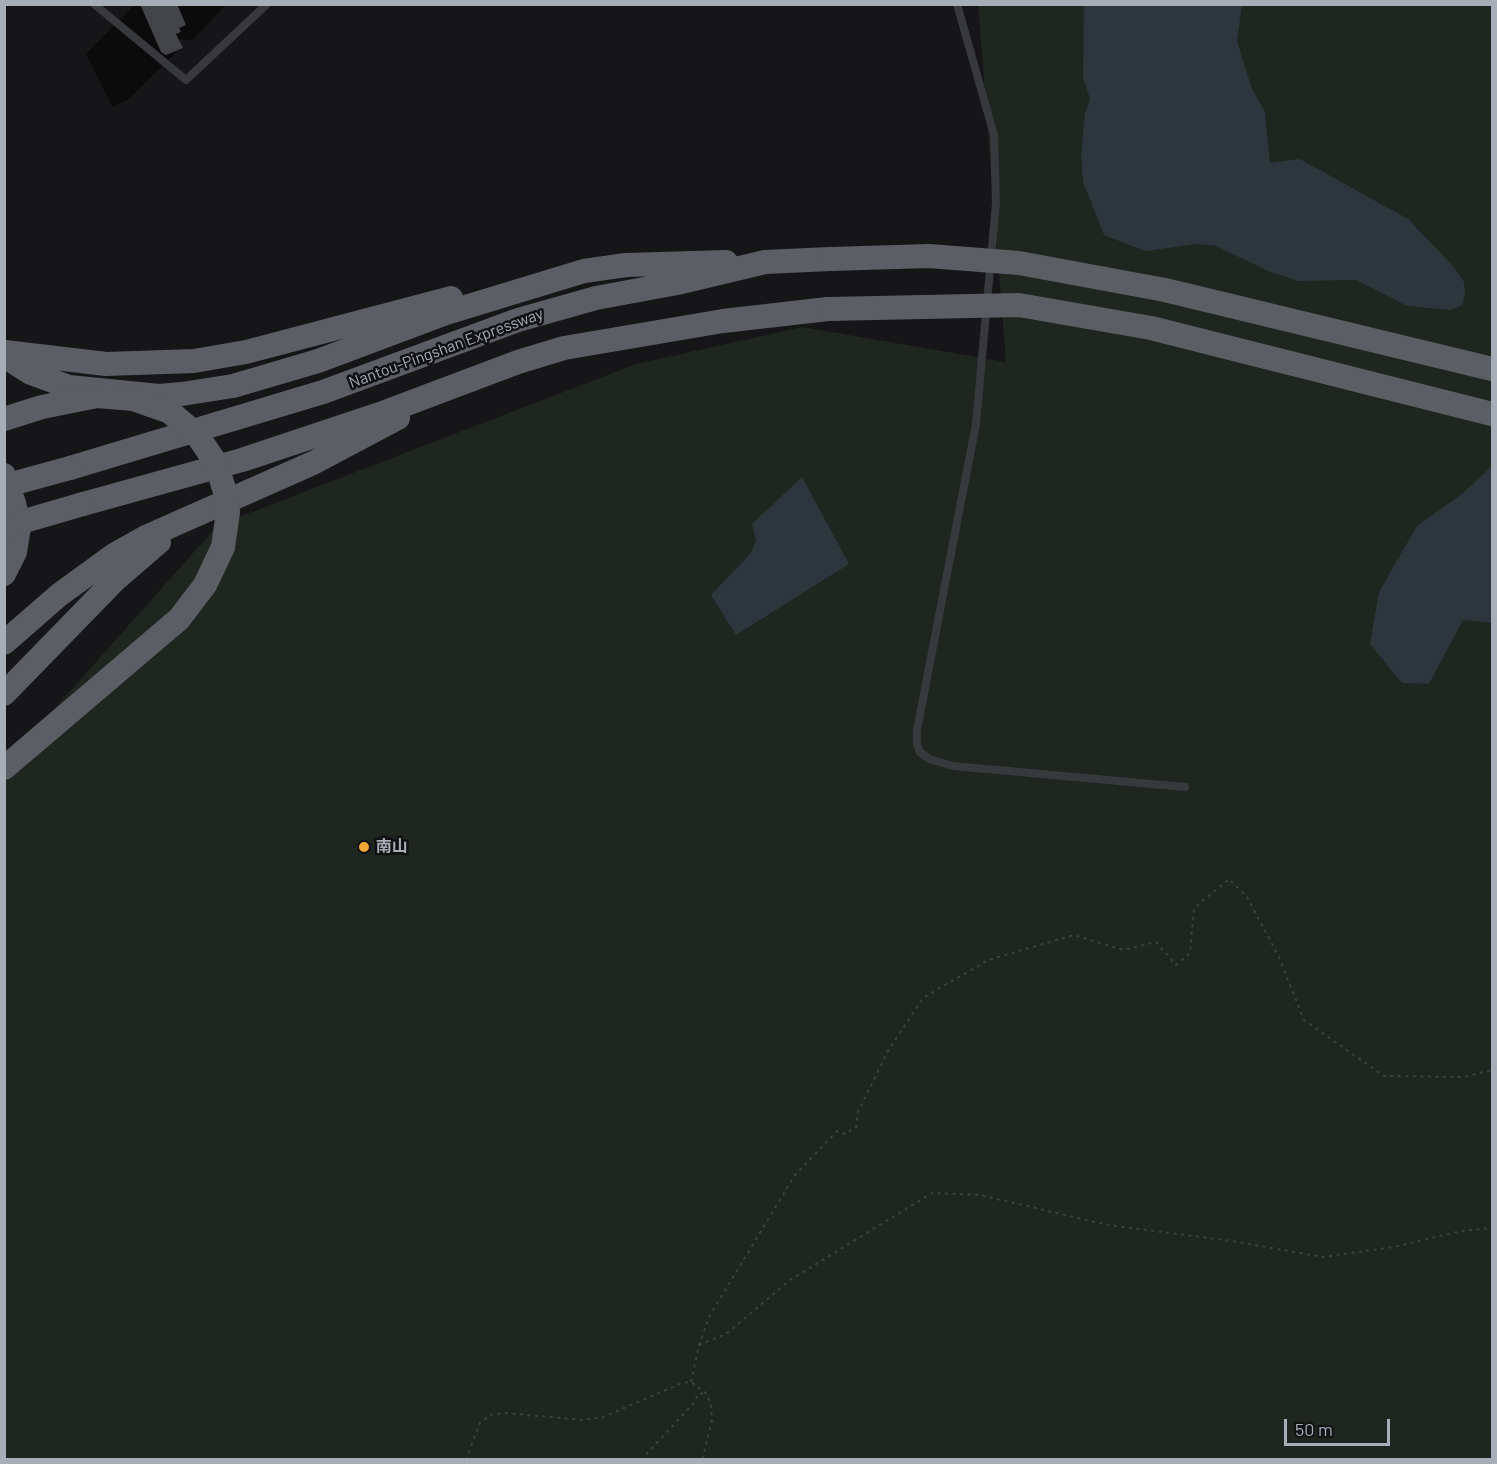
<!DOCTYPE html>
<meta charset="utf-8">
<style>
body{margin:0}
#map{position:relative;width:1497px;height:1464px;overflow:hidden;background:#161618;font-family:Barlow,sans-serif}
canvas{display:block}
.frame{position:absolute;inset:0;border:6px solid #a8aeb8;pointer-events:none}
.scale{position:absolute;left:1284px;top:1419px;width:106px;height:27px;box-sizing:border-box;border:3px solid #a8aeb8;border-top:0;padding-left:8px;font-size:18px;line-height:21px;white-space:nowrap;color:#a8aeb8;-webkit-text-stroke:4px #111113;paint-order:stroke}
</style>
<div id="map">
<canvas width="1497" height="1464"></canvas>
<div class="frame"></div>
<div class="scale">50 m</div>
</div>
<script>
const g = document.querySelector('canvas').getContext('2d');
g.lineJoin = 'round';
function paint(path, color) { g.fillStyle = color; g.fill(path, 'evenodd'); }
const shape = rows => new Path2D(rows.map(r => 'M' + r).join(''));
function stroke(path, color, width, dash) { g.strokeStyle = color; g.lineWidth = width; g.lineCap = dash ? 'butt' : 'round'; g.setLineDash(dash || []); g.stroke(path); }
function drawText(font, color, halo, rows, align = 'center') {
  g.font = font + ' Barlow,"Noto Sans SC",sans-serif'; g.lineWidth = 5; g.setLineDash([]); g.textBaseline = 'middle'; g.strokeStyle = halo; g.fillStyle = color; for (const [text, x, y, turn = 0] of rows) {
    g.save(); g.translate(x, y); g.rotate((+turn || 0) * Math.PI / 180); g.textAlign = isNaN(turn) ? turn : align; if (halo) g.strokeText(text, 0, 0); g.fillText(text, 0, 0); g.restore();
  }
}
paint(shape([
 [978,5,1492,5,1492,1459,5,1460,5,764,218,525,636,364,802,327,1006,362]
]), '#1e261f');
paint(shape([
 [1084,5,1242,5,1237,41,1252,89,1265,112,1270,163,1300,159,1408,219,1453,266,1464,282,1465,295,1462,305,1451,310,1407,306,1356,280,1298,281,1268,271,1216,246,1198,244,1145,251,1104,235,1083,182,1081,154,1085,114,1090,99,1083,77],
 [1492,466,1492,623,1463,620,1429,684,1402,683,1370,644,1379,592,1417,526,1463,493],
 [802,477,849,564,736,635,711,595,750,554,756,541,752,524]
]), '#2c363c');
paint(shape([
 [135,4,227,4,192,40,177,39,181,47,128,100,112,107,86,54]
]), '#0007');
paint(shape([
 [140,4,177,4,186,25,179,28,181,32,176,34,183,48,166,55,161,52]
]), '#424448');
stroke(shape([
 [699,1345,726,1334,790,1280,932,1193,980,1195,1108,1225,1232,1241,1323,1257,1394,1247,1461,1231,1492,1228],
 [691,1382,699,1345,710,1315,795,1175,837,1131,845,1134,856,1127,858,1112,889,1049,923,998,988,960,1074,935,1123,950,1156,942,1176,965,1190,953,1194,908,1229,879,1247,897,1278,955,1304,1020,1384,1076,1464,1077,1492,1070],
 [466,1460,480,1423,490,1415,505,1413,583,1420,603,1417,682,1383,691,1382,707,1394,711,1407,712,1421,702,1460],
 [641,1460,692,1405,699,1393,706,1394]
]), '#3d4044', 2, [3, 4.5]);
stroke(shape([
 [94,4,186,80,267,4],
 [957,4,994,135,996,203,976,424,917,730,917,744,920,752,929,759,953,766,1185,787]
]), '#37393d', 8);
stroke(shape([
 [5,352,106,364,194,361,246,352,451,298],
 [4,356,31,373,69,387,159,396,182,394,233,386,318,361,446,313,584,271,626,265,726,262],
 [70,468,323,392,518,320,596,298,677,283,765,262,830,259],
 [4,475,14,503,19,527,15,552,4,574],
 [83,504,242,460,380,414,518,362,564,348,723,321,828,309],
 [4,643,59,595,114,555,146,537,313,463,398,418],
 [4,694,115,580,159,542],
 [4,768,179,619,205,585,223,547]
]), '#5b5e65', 24);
stroke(shape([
 [830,259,929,256,1019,263,1165,290,1492,369],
 [828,309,1019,305,1151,328,1492,414],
 [4,419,42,407,97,396,133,399,170,412,197,435,216,463,226,495,228,512,223,547],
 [4,486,70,468],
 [4,527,83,504]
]), '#5b5e65', 24);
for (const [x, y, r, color] of [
 [364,847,6,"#f1a836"]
]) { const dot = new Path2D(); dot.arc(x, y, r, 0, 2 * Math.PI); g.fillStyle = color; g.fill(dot); stroke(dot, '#111113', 2); }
drawText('16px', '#a8aeb8', '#111113', [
 ["Nantou-Pingshan Expressway",446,348,-20]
]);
drawText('bold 16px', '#a8aeb8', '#111113', [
 ["南山",376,847]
], 'left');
</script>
